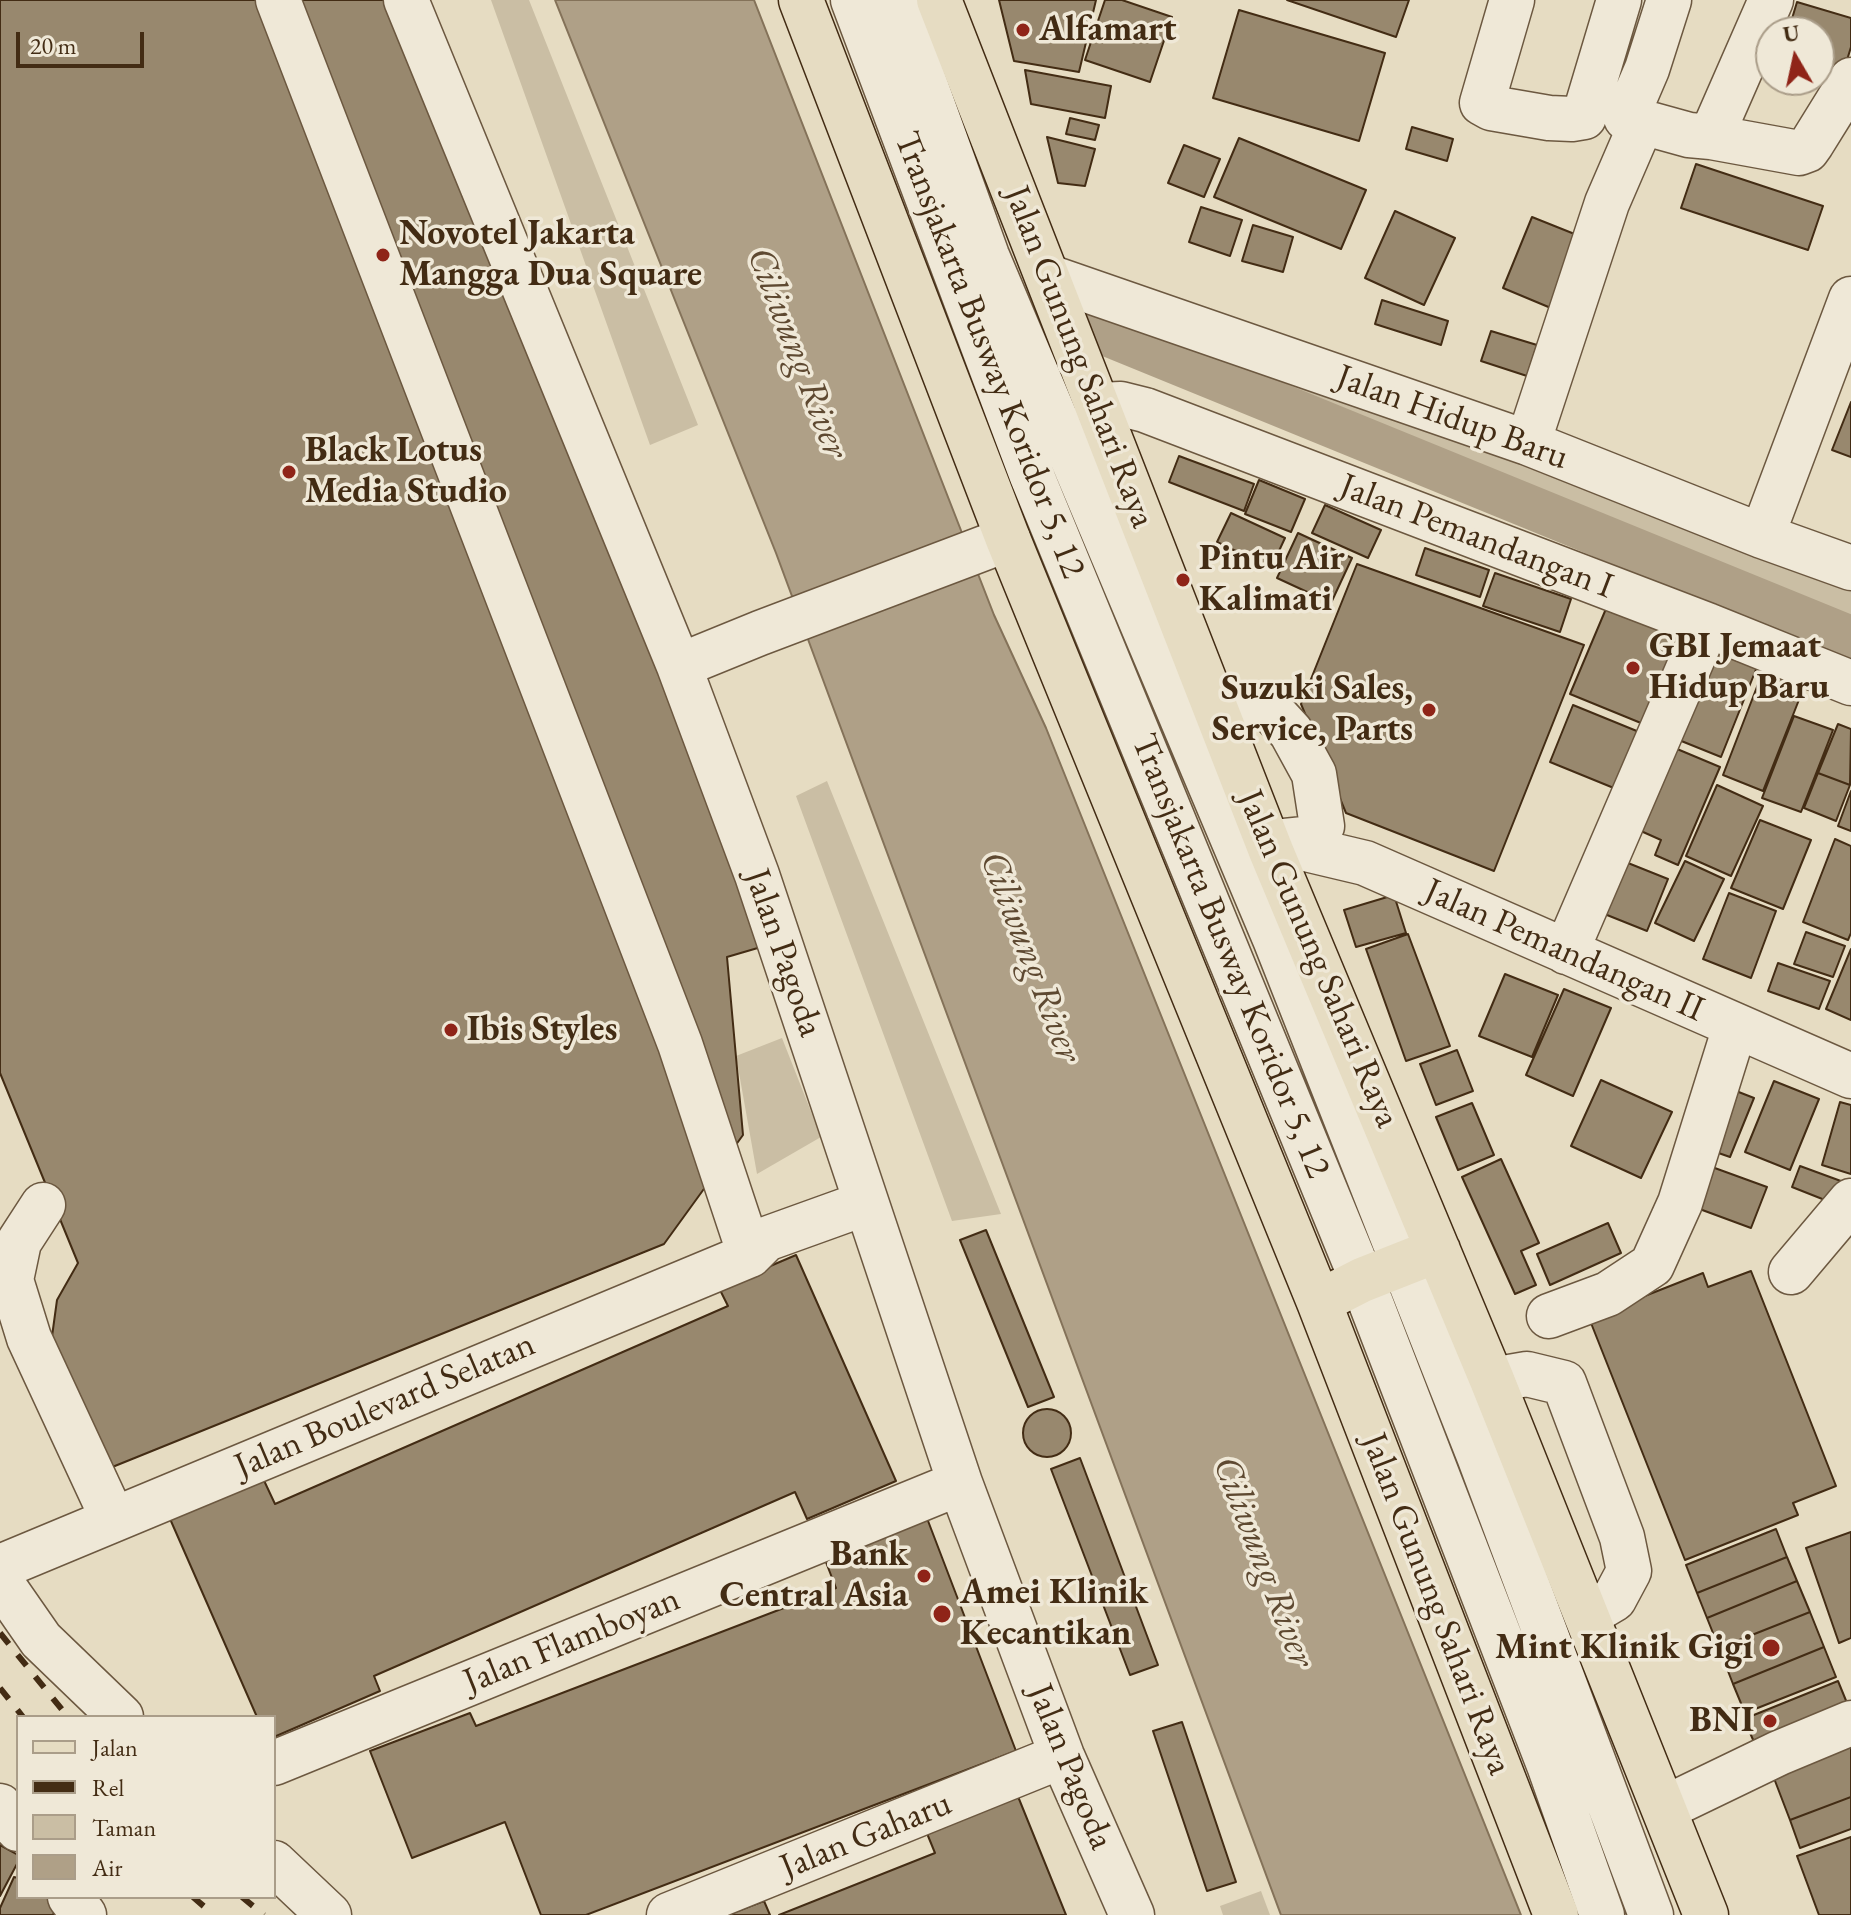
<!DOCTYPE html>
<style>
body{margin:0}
#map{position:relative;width:1851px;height:1915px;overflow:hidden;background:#e6dcc2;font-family:"EB Garamond",serif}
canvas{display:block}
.legend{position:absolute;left:16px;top:1715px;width:260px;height:184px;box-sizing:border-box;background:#efe8d7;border:2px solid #aa9d89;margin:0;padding:10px 14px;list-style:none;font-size:24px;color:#432c14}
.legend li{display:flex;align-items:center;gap:16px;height:40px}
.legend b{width:40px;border:2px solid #aa9d89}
.north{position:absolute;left:1755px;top:16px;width:80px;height:80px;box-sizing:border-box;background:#efe8d7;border:2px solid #aa9d89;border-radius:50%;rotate:351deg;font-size:22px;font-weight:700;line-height:32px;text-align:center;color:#432c14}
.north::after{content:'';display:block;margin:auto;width:28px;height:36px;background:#8f2418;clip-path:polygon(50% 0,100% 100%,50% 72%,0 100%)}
.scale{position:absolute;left:16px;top:32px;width:128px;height:36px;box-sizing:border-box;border:4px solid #432c14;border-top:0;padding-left:10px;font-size:24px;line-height:28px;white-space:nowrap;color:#432c14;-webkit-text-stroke:6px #efe8d7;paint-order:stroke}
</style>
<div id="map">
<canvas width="1851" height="1915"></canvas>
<ul class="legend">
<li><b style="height:10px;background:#e6dcc2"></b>Jalan</li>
<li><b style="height:10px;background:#432c14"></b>Rel</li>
<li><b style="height:22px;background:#cabea4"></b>Taman</li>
<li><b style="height:22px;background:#afa087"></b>Air</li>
</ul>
<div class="north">U</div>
<div class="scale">20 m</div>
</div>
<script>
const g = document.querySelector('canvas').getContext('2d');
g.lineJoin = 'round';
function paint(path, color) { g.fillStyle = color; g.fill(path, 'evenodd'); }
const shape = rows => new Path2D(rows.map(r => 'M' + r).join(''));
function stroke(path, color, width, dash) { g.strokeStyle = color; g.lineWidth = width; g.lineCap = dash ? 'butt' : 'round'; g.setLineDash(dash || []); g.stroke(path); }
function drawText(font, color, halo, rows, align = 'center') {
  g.font = font + ' "EB Garamond",serif'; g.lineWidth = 7; g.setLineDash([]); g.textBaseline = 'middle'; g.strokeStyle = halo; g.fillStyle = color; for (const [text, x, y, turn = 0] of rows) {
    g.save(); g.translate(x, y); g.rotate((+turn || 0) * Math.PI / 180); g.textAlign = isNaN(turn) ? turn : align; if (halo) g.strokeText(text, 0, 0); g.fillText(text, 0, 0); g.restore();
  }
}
paint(shape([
 [491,0,529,0,698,425,650,445],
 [1049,277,1851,567,1851,638,1062,318],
 [827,781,1001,1214,952,1221,796,796],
 [782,1038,821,1137,757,1174,736,1056],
 [1261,1891,1270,1915,1223,1915,1220,1906]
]), '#cabea4');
const water = shape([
 [555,0,754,0,994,615,1046,728,1521,1915,1281,1915,776,553,555,0]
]);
paint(water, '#afa087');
stroke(water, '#847259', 2);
stroke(shape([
 [1094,329,1851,638]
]), '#afa087', 44);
const building = shape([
 [0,0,388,0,768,945,727,957,743,1135,664,1244,100,1472,50,1351,57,1300,78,1263,0,1073,0,0],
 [999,0,1096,0,1079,72,1014,61,999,0],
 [1105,0,1122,0,1172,17,1150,82,1085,60,1105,0],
 [1287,0,1409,0,1396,37,1287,0],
 [1797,2,1851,18,1851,47,1838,89,1807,80,1819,80,1819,32,1788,32,1797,2],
 [1239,10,1385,53,1359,141,1213,98,1239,10],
 [1025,70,1111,86,1105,118,1031,104,1025,70],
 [1070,118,1099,125,1095,140,1066,134,1070,118],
 [1412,127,1453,139,1447,161,1406,149,1412,127],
 [1047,137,1095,149,1085,186,1058,183,1047,137],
 [1239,138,1366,190,1341,249,1214,197,1239,138],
 [1184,145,1220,159,1204,197,1168,183,1184,145],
 [1696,164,1823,206,1808,250,1681,208,1696,164],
 [1201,207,1242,220,1230,256,1189,242,1201,207],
 [1395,211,1455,238,1424,305,1365,278,1395,211],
 [1532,217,1587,239,1558,311,1503,288,1532,217],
 [1253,225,1293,237,1283,272,1242,261,1253,225],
 [1382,300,1448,321,1441,345,1375,324,1382,300],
 [1491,331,1537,345,1527,376,1481,361,1491,331],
 [1851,402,1851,457,1832,450,1851,402],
 [1179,456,1254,484,1244,511,1169,482,1179,456],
 [1259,480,1305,499,1291,532,1245,514,1259,480],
 [1325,505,1381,530,1368,558,1312,533,1325,505],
 [1231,513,1285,538,1271,568,1217,542,1231,513],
 [1298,533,1352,558,1331,603,1277,578,1298,533],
 [1425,548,1489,570,1480,597,1416,575,1425,548],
 [1357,564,1584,645,1494,871,1346,813,1301,704,1357,564],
 [1495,573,1571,599,1560,632,1483,606,1495,573],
 [1608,604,1696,641,1658,730,1570,694,1608,604],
 [1700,646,1757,667,1721,757,1664,734,1700,646],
 [1765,666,1806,682,1763,791,1723,775,1765,666],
 [1573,705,1649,736,1626,793,1550,762,1573,705],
 [1794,716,1833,730,1801,812,1762,798,1794,716],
 [1838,724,1851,729,1850,785,1818,773,1838,724],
 [1658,741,1720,767,1678,865,1655,855,1661,840,1623,823,1658,741],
 [1818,773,1850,785,1836,821,1804,808,1818,773],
 [1717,785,1763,806,1731,876,1686,856,1717,785],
 [1851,791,1851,831,1838,826,1851,791],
 [1760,820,1811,840,1783,909,1731,888,1760,820],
 [1835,839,1851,846,1851,933,1848,940,1803,922,1835,839],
 [1608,855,1668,879,1647,931,1587,907,1608,855],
 [1685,861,1724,879,1694,941,1655,923,1685,861],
 [1729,893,1776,911,1751,978,1703,959,1729,893],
 [1394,895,1406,933,1356,947,1344,910,1394,895],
 [1806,932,1845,946,1833,977,1794,964,1806,932],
 [1408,934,1450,1046,1406,1061,1366,949,1408,934],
 [1851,949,1851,1020,1826,1009,1851,949],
 [1778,963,1830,981,1819,1009,1768,991,1778,963],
 [1505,974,1558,995,1532,1057,1479,1036,1505,974],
 [1564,989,1611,1008,1573,1096,1526,1075,1564,989],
 [1457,1050,1473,1091,1436,1105,1420,1064,1457,1050],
 [1601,1080,1672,1112,1641,1178,1571,1146,1601,1080],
 [1774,1081,1819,1099,1790,1170,1745,1152,1774,1081],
 [1731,1089,1754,1098,1730,1157,1707,1149,1731,1089],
 [1840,1102,1851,1105,1851,1174,1822,1165,1840,1102],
 [1472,1103,1494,1155,1458,1170,1436,1117,1472,1103],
 [1501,1159,1539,1243,1521,1251,1536,1285,1515,1294,1462,1177,1501,1159],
 [1701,1163,1767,1187,1751,1228,1686,1204,1701,1163],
 [1800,1166,1849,1184,1840,1206,1792,1187,1800,1166],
 [1608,1223,1621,1253,1550,1285,1537,1254,1608,1223],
 [986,1230,1054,1397,1028,1407,960,1240,986,1230],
 [796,1255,896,1481,807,1519,795,1492,374,1676,380,1691,274,1737,274,1717,257,1717,167,1512,260,1472,275,1504,728,1306,719,1288,796,1255],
 [1751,1271,1836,1486,1793,1503,1798,1515,1685,1560,1589,1318,1703,1273,1708,1287,1751,1271],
 '1023 1433a24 24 0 1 1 48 0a24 24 0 1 1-48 0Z',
 [1080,1458,1158,1665,1130,1675,1051,1469,1080,1458],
 [925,1513,1016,1751,586,1915,541,1915,505,1822,412,1858,370,1751,470,1713,476,1726,836,1588,822,1552,925,1513],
 [1776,1529,1787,1557,1697,1593,1686,1565,1776,1529],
 [1851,1532,1851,1638,1839,1643,1806,1548,1851,1532],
 [1787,1557,1797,1581,1707,1618,1697,1593,1787,1557],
 [1797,1581,1810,1612,1719,1648,1707,1618,1797,1581],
 [1810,1612,1824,1647,1733,1684,1719,1648,1810,1612],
 [1824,1647,1836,1677,1745,1713,1733,1684,1824,1647],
 [1838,1681,1847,1703,1754,1742,1744,1719,1838,1681],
 [1182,1722,1236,1882,1207,1891,1153,1731,1182,1722],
 [1851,1731,1851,1797,1790,1820,1767,1760,1851,1731],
 [1017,1794,1066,1915,779,1915,935,1853,926,1831,1017,1794],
 [1851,1797,1851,1829,1800,1848,1790,1820,1851,1797],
 [1851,1837,1851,1915,1819,1915,1797,1856,1851,1837],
 [0,1845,18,1855,18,1862,0,1896,0,1845],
 [14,1877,18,1878,18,1897,61,1898,53,1915,0,1915,0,1908,14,1877],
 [764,1901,770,1915,727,1915,764,1901]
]);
paint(building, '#98886e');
stroke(building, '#432c14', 2);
const minor = shape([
 [278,0,680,1044,750,1255],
 [406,0,679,666,757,875,960,1483,1062,1756,1132,1915],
 [853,0,1032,476,1362,1280,1549,1765,1602,1915],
 [895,0,987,256,1275,939,1479,1456,1651,1915],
 [1512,0,1482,103,1491,108,1549,118,1572,119,1584,117,1619,0],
 [1642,122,1626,118,1647,69,1669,0],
 [1711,137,1799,153,1807,150,1812,143,1851,80],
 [1049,277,1528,443,1762,536,1851,568],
 [1097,405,1121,404,1145,410,1707,625,1851,683],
 [1528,443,1607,203,1642,122,1689,135,1711,137,1771,0],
 [1762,536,1851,299],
 [679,666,760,633,1008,539],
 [1217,712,1244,706,1269,708,1291,732,1314,774,1322,826,1314,838,1275,842],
 [1271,851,1306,849,1365,863,1851,1076],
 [1566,952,1707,625],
 [43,1205,19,1242,11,1280,29,1338,113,1519],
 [1791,1272,1851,1201],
 [1549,1316,1608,1294,1652,1265,1680,1203,1735,1027],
 [1492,1380,1527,1374,1564,1383,1622,1537,1629,1571,1614,1599,1587,1615],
 [0,1567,750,1255,766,1239,866,1203],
 [0,1581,41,1640,121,1717],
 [274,1763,960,1483],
 [0,1806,18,1829],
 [1665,1808,1779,1753,1851,1723],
 [274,1863,329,1915],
 [70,1897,84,1915],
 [669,1915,1062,1756]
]);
const major = shape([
 [801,0,1008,539,1319,1302,1556,1915],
 [939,0,1271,851,1492,1380,1706,1915],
 [1319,1302,1362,1280,1438,1250]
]);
stroke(minor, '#6c5840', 47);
stroke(major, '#432c14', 47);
stroke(minor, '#efe8d7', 44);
stroke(major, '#e6dcc2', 44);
stroke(shape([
 [0,1633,68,1717],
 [0,1688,23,1717],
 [193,1897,214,1915],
 [242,1897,264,1915]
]), '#432c14', 6, [14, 14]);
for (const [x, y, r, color] of [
 [1023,30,8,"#8f2418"],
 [383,255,8,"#8f2418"],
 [289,472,8,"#8f2418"],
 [1183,580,8,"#8f2418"],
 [1633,668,8,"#8f2418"],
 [1429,710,8,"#8f2418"],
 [451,1030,8,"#8f2418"],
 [924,1576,8,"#8f2418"],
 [942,1614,10,"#8f2418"],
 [1771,1648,10,"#8f2418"],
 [1770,1721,8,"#8f2418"]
]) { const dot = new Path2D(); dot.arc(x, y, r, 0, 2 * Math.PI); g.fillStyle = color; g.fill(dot); stroke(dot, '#efe8d7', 3); }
drawText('bold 36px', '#432c14', '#efe8d7', [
 ["Alfamart",1039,30],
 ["Novotel Jakarta",399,234],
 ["Mangga Dua Square",399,275],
 ["Black Lotus",305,451],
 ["Media Studio",305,492],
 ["Pintu Air",1199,559],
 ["Kalimati",1199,600],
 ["GBI Jemaat",1649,647],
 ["Hidup Baru",1649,688],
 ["Suzuki Sales,",1413,689,"right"],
 ["Service, Parts",1413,730,"right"],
 ["Ibis Styles",467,1030],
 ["Bank",908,1555,"right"],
 ["Central Asia",908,1596,"right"],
 ["Amei Klinik",960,1593],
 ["Kecantikan",960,1634],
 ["Mint Klinik Gigi",1753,1648,"right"],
 ["BNI",1754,1721,"right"]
], 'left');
drawText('36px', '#432c14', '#efe8d7', [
 ["Transjakarta Busway Koridor 5, 12",989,355,69],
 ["Jalan Gunung Sahari Raya",1079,357,69],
 ["Jalan Hidup Baru",1452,418,20],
 ["Jalan Pemandangan I",1476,537,21],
 ["Jalan Pemandangan II",1564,951,24],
 ["Jalan Pagoda",783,953,71],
 ["Transjakarta Busway Koridor 5, 12",1230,956,68],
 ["Jalan Gunung Sahari Raya",1318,959,67],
 ["Jalan Boulevard Selatan",385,1406,-23],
 ["Jalan Gunung Sahari Raya",1436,1604,69],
 ["Jalan Flamboyan",572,1641,-22],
 ["Jalan Pagoda",1070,1767,68],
 ["Jalan Gaharu",866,1836,-22]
]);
drawText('italic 38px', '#5e4931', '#efe8d7', [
 ["Ciliwung River",797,353,69],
 ["Ciliwung River",1030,957,69],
 ["Ciliwung River",1263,1562,69]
]);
</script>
